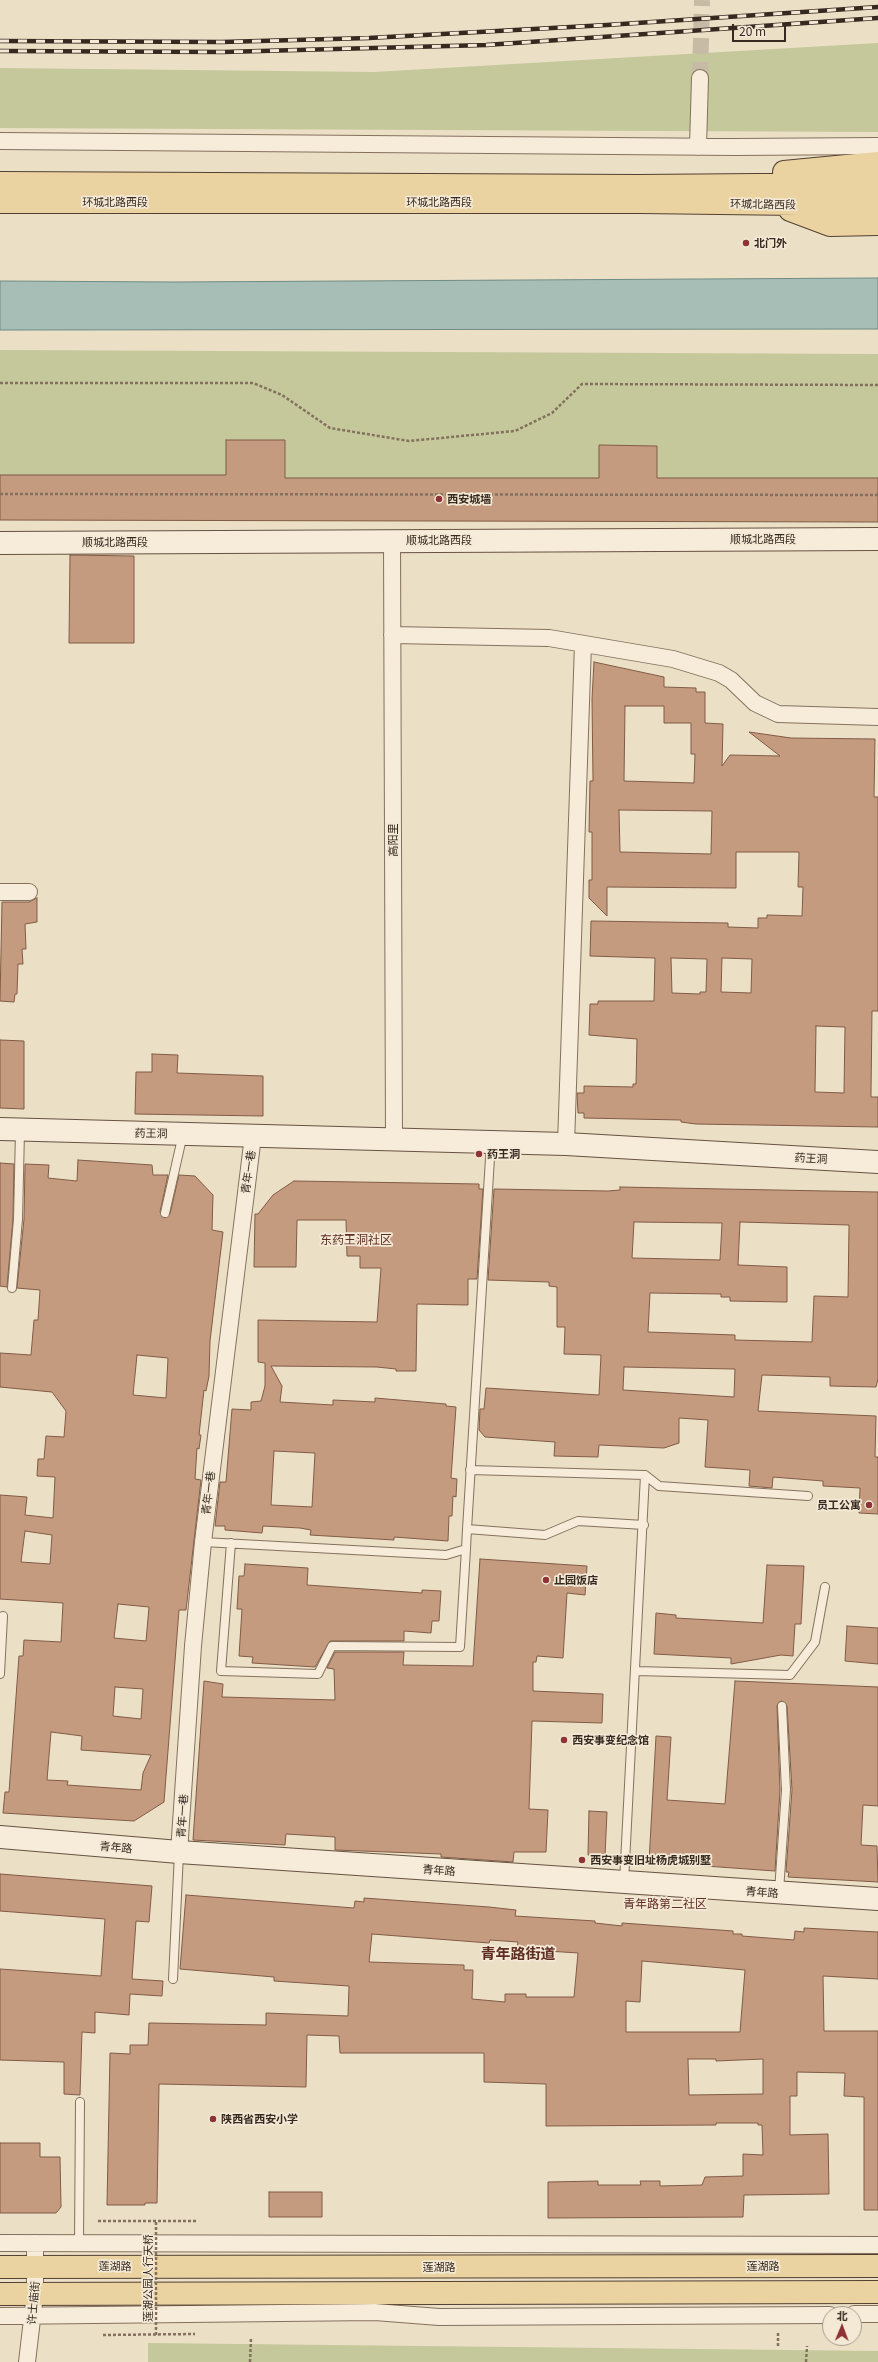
<!DOCTYPE html>
<meta charset="utf-8">
<style>
body{margin:0}
#map{position:relative;width:878px;height:2362px;overflow:hidden;background:#ebdfc6;font-family:Georgia,"Noto Sans SC",serif}
canvas{display:block}
.north{position:absolute;left:822px;top:2306px;width:40px;height:40px;box-sizing:border-box;background:#f3e9d5;border:1px solid #a79d8d;border-radius:50%;rotate:1deg;font-size:11px;font-weight:700;line-height:16px;text-align:center;color:#362a20}
.north::after{content:'';display:block;margin:auto;width:14px;height:18px;background:#8e3235;clip-path:polygon(50% 0,100% 100%,50% 72%,0 100%)}
.scale{position:absolute;left:732px;top:24px;width:54px;height:18px;box-sizing:border-box;border:2px solid #362a20;border-top:0;padding-left:5px;font-size:12px;line-height:14px;white-space:nowrap;color:#362a20;-webkit-text-stroke:3px #f3e9d5;paint-order:stroke}
</style>
<div id="map">
<canvas width="878" height="2362"></canvas>
<div class="north">北</div>
<div class="scale">20 m</div>
</div>
<script>
const g = document.querySelector('canvas').getContext('2d');
g.lineJoin = 'round';
function paint(path, color) { g.fillStyle = color; g.fill(path, 'evenodd'); }
const shape = rows => new Path2D(rows.map(r => 'M' + r).join(''));
function stroke(path, color, width, dash) { g.strokeStyle = color; g.lineWidth = width; g.lineCap = dash ? 'butt' : 'round'; g.setLineDash(dash || []); g.stroke(path); }
function drawText(font, color, halo, rows, align = 'center') {
  g.font = font + ' Georgia,"Noto Sans SC",serif'; g.lineWidth = 3.5; g.setLineDash([]); g.textBaseline = 'middle'; g.strokeStyle = halo; g.fillStyle = color; for (const [text, x, y, turn = 0] of rows) {
    g.save(); g.translate(x, y); g.rotate((+turn || 0) * Math.PI / 180); g.textAlign = isNaN(turn) ? turn : align; if (halo) g.strokeText(text, 0, 0); g.fillText(text, 0, 0); g.restore();
  }
}
paint(shape([
 [878,43,878,132,0,128,0,68,374,72],
 [0,350,878,354,878,478,657,478,657,446,600,445,599,478,285,478,285,440,226,440,226,475,0,475],
 [148,2343,878,2351,878,2362,148,2362]
]), '#c4c89b');
const water = shape([
 [878,278,878,329,0,330,0,281,174,282,878,278]
]);
paint(water, '#a7beb7');
stroke(water, '#6f8c84', 1);
const building = shape([
 [226,440,285,440,285,478,599,478,599,445,657,446,657,478,878,478,878,522,0,520,0,475,226,475,226,440],
 [70,555,134,556,134,643,69,643,70,555],
 [594,662,664,677,664,687,696,688,696,692,705,692,705,723,723,724,722,766,730,755,780,756,749,732,791,738,875,739,874,797,878,797,878,1011,872,1011,871,1093,871,1097,878,1097,878,1127,696,1124,681,1122,681,1120,584,1118,584,1113,578,1113,577,1093,584,1093,584,1086,633,1087,633,1084,636,1084,637,1039,589,1035,590,1004,598,1004,598,1001,654,1001,655,958,590,956,591,921,728,923,728,927,758,928,758,918,767,918,767,915,802,916,803,887,798,887,799,852,736,852,736,888,607,887,607,916,589,898,589,880,592,880,592,832,589,832,590,781,593,781,592,699,594,662],
 [625,706,664,706,664,723,691,723,691,754,695,754,694,783,624,781,625,706],
 [619,810,712,811,711,854,620,852,619,810],
 [671,958,707,959,706,992,700,992,700,994,672,993,671,958],
 [722,958,752,959,751,993,721,992,722,958],
 [816,1026,845,1027,844,1093,815,1092,816,1026],
 [37,898,37,922,25,924,26,949,22,949,23,964,18,964,17,994,15,994,14,1002,0,1001,2,902,29,902,37,898],
 [0,1040,24,1041,24,1109,0,1108,0,1040],
 [152,1054,178,1055,177,1073,263,1076,263,1116,135,1114,136,1072,152,1072,152,1054],
 [78,1160,152,1165,153,1175,168,1175,160,1212,164,1218,170,1214,179,1175,195,1176,213,1195,212,1230,223,1232,210,1341,209,1376,206,1391,204,1390,199,1435,201,1435,199,1449,197,1448,195,1479,201,1480,186,1610,179,1610,164,1802,134,1821,3,1813,5,1792,9,1792,19,1656,23,1656,24,1640,61,1642,63,1603,0,1599,0,1495,27,1497,25,1515,53,1518,55,1477,37,1476,38,1459,44,1459,46,1436,64,1437,66,1411,52,1392,0,1387,0,1353,31,1355,34,1320,38,1320,40,1290,17,1288,24,1219,25,1164,49,1165,48,1178,77,1181,78,1160],
 [137,1355,168,1358,166,1398,133,1395,137,1355],
 [25,1531,52,1535,50,1564,21,1562,25,1531],
 [118,1604,149,1607,146,1641,114,1638,118,1604],
 [115,1687,143,1689,141,1719,113,1716,115,1687],
 [51,1732,82,1736,81,1750,151,1755,143,1773,141,1790,67,1785,68,1781,47,1780,51,1732],
 [0,1163,14,1164,13,1219,7,1287,0,1286,0,1163],
 [294,1181,479,1184,479,1189,483,1189,477,1279,468,1279,468,1305,417,1304,416,1371,396,1371,396,1369,377,1367,271,1366,282,1386,280,1402,333,1405,333,1400,375,1402,375,1398,446,1404,446,1406,456,1407,451,1478,457,1479,456,1497,453,1496,452,1516,449,1516,448,1541,394,1537,394,1540,310,1535,311,1530,300,1528,263,1526,262,1533,225,1530,225,1526,215,1526,220,1482,226,1482,232,1409,251,1410,251,1402,261,1401,265,1386,265,1363,258,1362,258,1320,377,1322,381,1268,360,1268,360,1256,347,1256,346,1220,297,1220,296,1267,254,1267,255,1214,258,1214,273,1195,294,1181],
 [274,1451,315,1453,312,1507,271,1505,274,1451],
 [620,1187,878,1192,878,1379,876,1387,830,1386,830,1377,762,1375,758,1411,876,1416,875,1457,878,1457,878,1514,859,1513,860,1488,823,1486,823,1481,773,1477,772,1488,749,1486,750,1470,705,1467,708,1420,679,1418,679,1443,664,1448,599,1445,598,1457,554,1456,555,1442,485,1437,479,1430,480,1409,484,1409,486,1388,599,1395,601,1355,564,1354,565,1327,557,1327,557,1287,549,1286,549,1282,488,1280,494,1189,608,1191,620,1190,620,1187],
 [634,1222,722,1223,720,1260,632,1258,634,1222],
 [740,1222,849,1225,848,1297,814,1296,812,1342,735,1340,735,1335,648,1332,650,1293,721,1294,721,1297,730,1297,730,1301,787,1302,787,1267,738,1265,740,1222],
 [624,1367,735,1369,734,1397,623,1390,624,1367],
 [480,1559,587,1566,585,1595,567,1593,563,1658,537,1656,536,1662,533,1662,533,1691,603,1694,602,1723,532,1721,529,1809,548,1810,546,1852,514,1852,513,1862,441,1857,441,1854,335,1850,335,1837,286,1834,285,1845,193,1840,204,1681,223,1684,222,1697,335,1700,334,1669,327,1668,335,1652,404,1652,403,1665,473,1666,480,1559],
 [245,1564,308,1568,307,1585,422,1593,422,1590,441,1591,439,1621,432,1621,431,1633,404,1631,404,1641,330,1641,315,1667,252,1663,253,1657,239,1656,242,1609,237,1609,239,1576,244,1576,245,1564],
 [767,1565,804,1566,801,1624,795,1624,793,1656,781,1655,731,1664,731,1658,654,1654,656,1613,676,1615,676,1618,763,1623,767,1565],
 [847,1626,878,1628,878,1664,845,1661,847,1626],
 [735,1681,878,1687,878,1806,863,1805,861,1845,877,1846,878,1882,788,1877,789,1872,786,1872,792,1790,787,1706,782,1701,779,1702,777,1706,780,1790,775,1871,649,1862,656,1736,671,1737,667,1800,725,1804,735,1681],
 [589,1811,607,1812,605,1856,588,1855,589,1811],
 [0,1874,152,1886,149,1922,136,1921,132,1979,163,1981,162,1996,130,1994,129,2015,95,2012,95,2033,82,2032,80,2095,64,2094,64,2062,0,2060,0,1969,101,1976,105,1919,0,1911,0,1874],
 [186,1895,354,1908,355,1901,364,1902,364,1898,489,1907,516,1910,515,1916,595,1921,595,1923,622,1926,622,1923,705,1929,733,1931,733,1934,742,1934,742,1936,794,1940,795,1931,804,1932,804,1928,878,1932,878,1979,823,1976,824,2031,878,2031,878,2210,864,2210,864,2097,844,2096,845,2073,797,2072,797,2096,790,2096,790,2135,828,2134,829,2194,744,2195,743,2217,548,2218,548,2182,598,2181,598,2185,641,2185,640,2181,660,2181,660,2186,702,2185,705,2177,743,2176,743,2154,763,2155,762,2125,758,2125,758,2123,716,2123,716,2125,546,2126,546,2084,484,2082,484,2053,340,2053,339,2036,307,2035,306,2087,159,2084,157,2203,145,2203,145,2205,107,2205,110,2053,130,2054,130,2045,148,2045,149,2023,266,2025,266,2013,348,2016,349,1986,274,1981,274,1977,180,1969,186,1895],
 [372,1934,489,1943,490,1940,518,1942,517,1949,578,1953,574,1997,526,1997,526,1994,505,1994,505,2002,472,1999,473,1970,464,1970,464,1965,369,1962,372,1934],
 [642,1961,745,1970,740,2032,626,2032,626,2001,640,2002,642,1961],
 [688,2059,716,2059,716,2061,763,2059,763,2094,689,2095,688,2059],
 [0,2143,40,2143,40,2157,60,2157,61,2207,56,2213,0,2213,0,2143],
 [269,2192,322,2192,322,2217,269,2217,269,2192]
]);
paint(building, '#c59b7f');
stroke(building, '#815b45', 1);
stroke(shape([
 [700,78,702,0]
]), '#c7bba5', 16, [16, 8]);
const lane = shape([
 [491,1142,467,1529,545,1535,578,1521,644,1525],
 [165,1213,183,1134],
 [12,1288,18,1219,20,1131],
 [470,1470,645,1475,659,1486,808,1496],
 [203,1542,446,1555,466,1549,467,1529],
 [231,1543,221,1671,318,1674,332,1646,460,1647,466,1549],
 [636,1671,790,1675,815,1642,825,1587],
 [0,1674,3,1616],
 [624,1882,645,1475],
 [779,1891,786,1790,782,1706],
 [173,1979,179,1853],
 [79,2243,80,2102]
]);
const street = shape([
 [0,141,735,147,878,146],
 [698,147,700,78],
 [392,540,394,1140],
 [392,635,549,638,673,659,719,673,731,680,755,703,778,714,878,717],
 [0,892,29,892],
 [566,1144,583,644],
 [179,1852,193,1646,203,1542,253,1136],
 [0,2243,878,2245],
 [854,2314,878,2314],
 [0,2316,375,2312,439,2317,830,2315],
 [27,2362,35,2294,35,2243]
]);
const secondary = shape([
 [0,543,878,539],
 [0,1129,566,1144,878,1162],
 [0,1837,179,1852,878,1899]
]);
const primary = shape([
 [784,172,878,163],
 [0,183,638,186,878,184],
 [0,202,640,202,878,205],
 [790,210,830,225,878,224],
 [0,2267,878,2266],
 [0,2294,878,2292]
]);
stroke(lane, '#84715d', 10);
stroke(street, '#84715d', 18);
stroke(secondary, '#665240', 24);
stroke(primary, '#534031', 24);
stroke(shape([
 [0,383,253,383,282,395,330,428,409,441,515,431,552,413,582,384,878,385],
 [0,494,878,495],
 [98,2221,197,2221],
 [103,2335,195,2334],
 [778,2346,778,2332],
 [250,2362,251,2338],
 [806,2362,807,2346]
]), '#84715d', 2.5, [3, 2]);
stroke(lane, '#f6ecd9', 8);
stroke(street, '#f6ecd9', 16);
stroke(secondary, '#f6ecd9', 22);
stroke(primary, '#ead2a1', 22);
const rail = shape([
 [0,41,222,42,369,38,607,25,878,7],
 [0,51,223,52,486,45,878,18]
]);
stroke(rail, '#362a20', 4.5);
stroke(rail, '#f3e9d5', 3, [9]);
stroke(shape([
 [156,2335,156,2221]
]), '#84715d', 2.5, [3, 2]);
for (const [x, y, r, color] of [
 [746,243,4,"#8e3235"],
 [439,499,4,"#8e3235"],
 [479,1154,4,"#8e3235"],
 [869,1505,4,"#8e3235"],
 [546,1580,4,"#8e3235"],
 [564,1740,4,"#8e3235"],
 [582,1860,4,"#8e3235"],
 [213,2119,4,"#8e3235"]
]) { const dot = new Path2D(); dot.arc(x, y, r, 0, 2 * Math.PI); g.fillStyle = color; g.fill(dot); stroke(dot, '#f3e9d5', 1.5); }
drawText('11px', '#362a20', '#f3e9d5', [
 ["环城北路西段",115,202],
 ["环城北路西段",439,202],
 ["环城北路西段",763,204,1],
 ["顺城北路西段",763,539],
 ["顺城北路西段",439,540],
 ["顺城北路西段",115,542],
 ["高阳里",393,840,-90],
 ["药王洞",151,1133,1],
 ["药王洞",811,1158,3],
 ["青年一巷",248,1172,-82],
 ["青年一巷",208,1493,-83],
 ["青年一巷",182,1816,-86],
 ["青年路",116,1847,5],
 ["青年路",439,1870,4],
 ["青年路",762,1892,4],
 ["莲湖路",115,2266,1],
 ["莲湖路",763,2266],
 ["莲湖路",439,2267],
 ["莲湖公园人行天桥",148,2278,-90],
 ["许士庙街",33,2303,-85]
]);
drawText('bold 11px', '#362a20', '#f3e9d5', [
 ["北门外",754,243],
 ["西安城墙",447,499],
 ["药王洞",487,1154],
 ["员工公寓",861,1505,"right"],
 ["止园饭店",554,1580],
 ["西安事变纪念馆",572,1740],
 ["西安事变旧址杨虎城别墅",590,1860],
 ["陕西省西安小学",221,2119]
], 'left');
drawText('12px', '#5f2e23', '#f3e9d5', [
 ["东药王洞社区",356,1239],
 ["青年路第二社区",665,1903]
]);
drawText('bold 15px', '#5f2e23', '#f3e9d5', [
 ["青年路街道",518,1953]
]);
</script>
